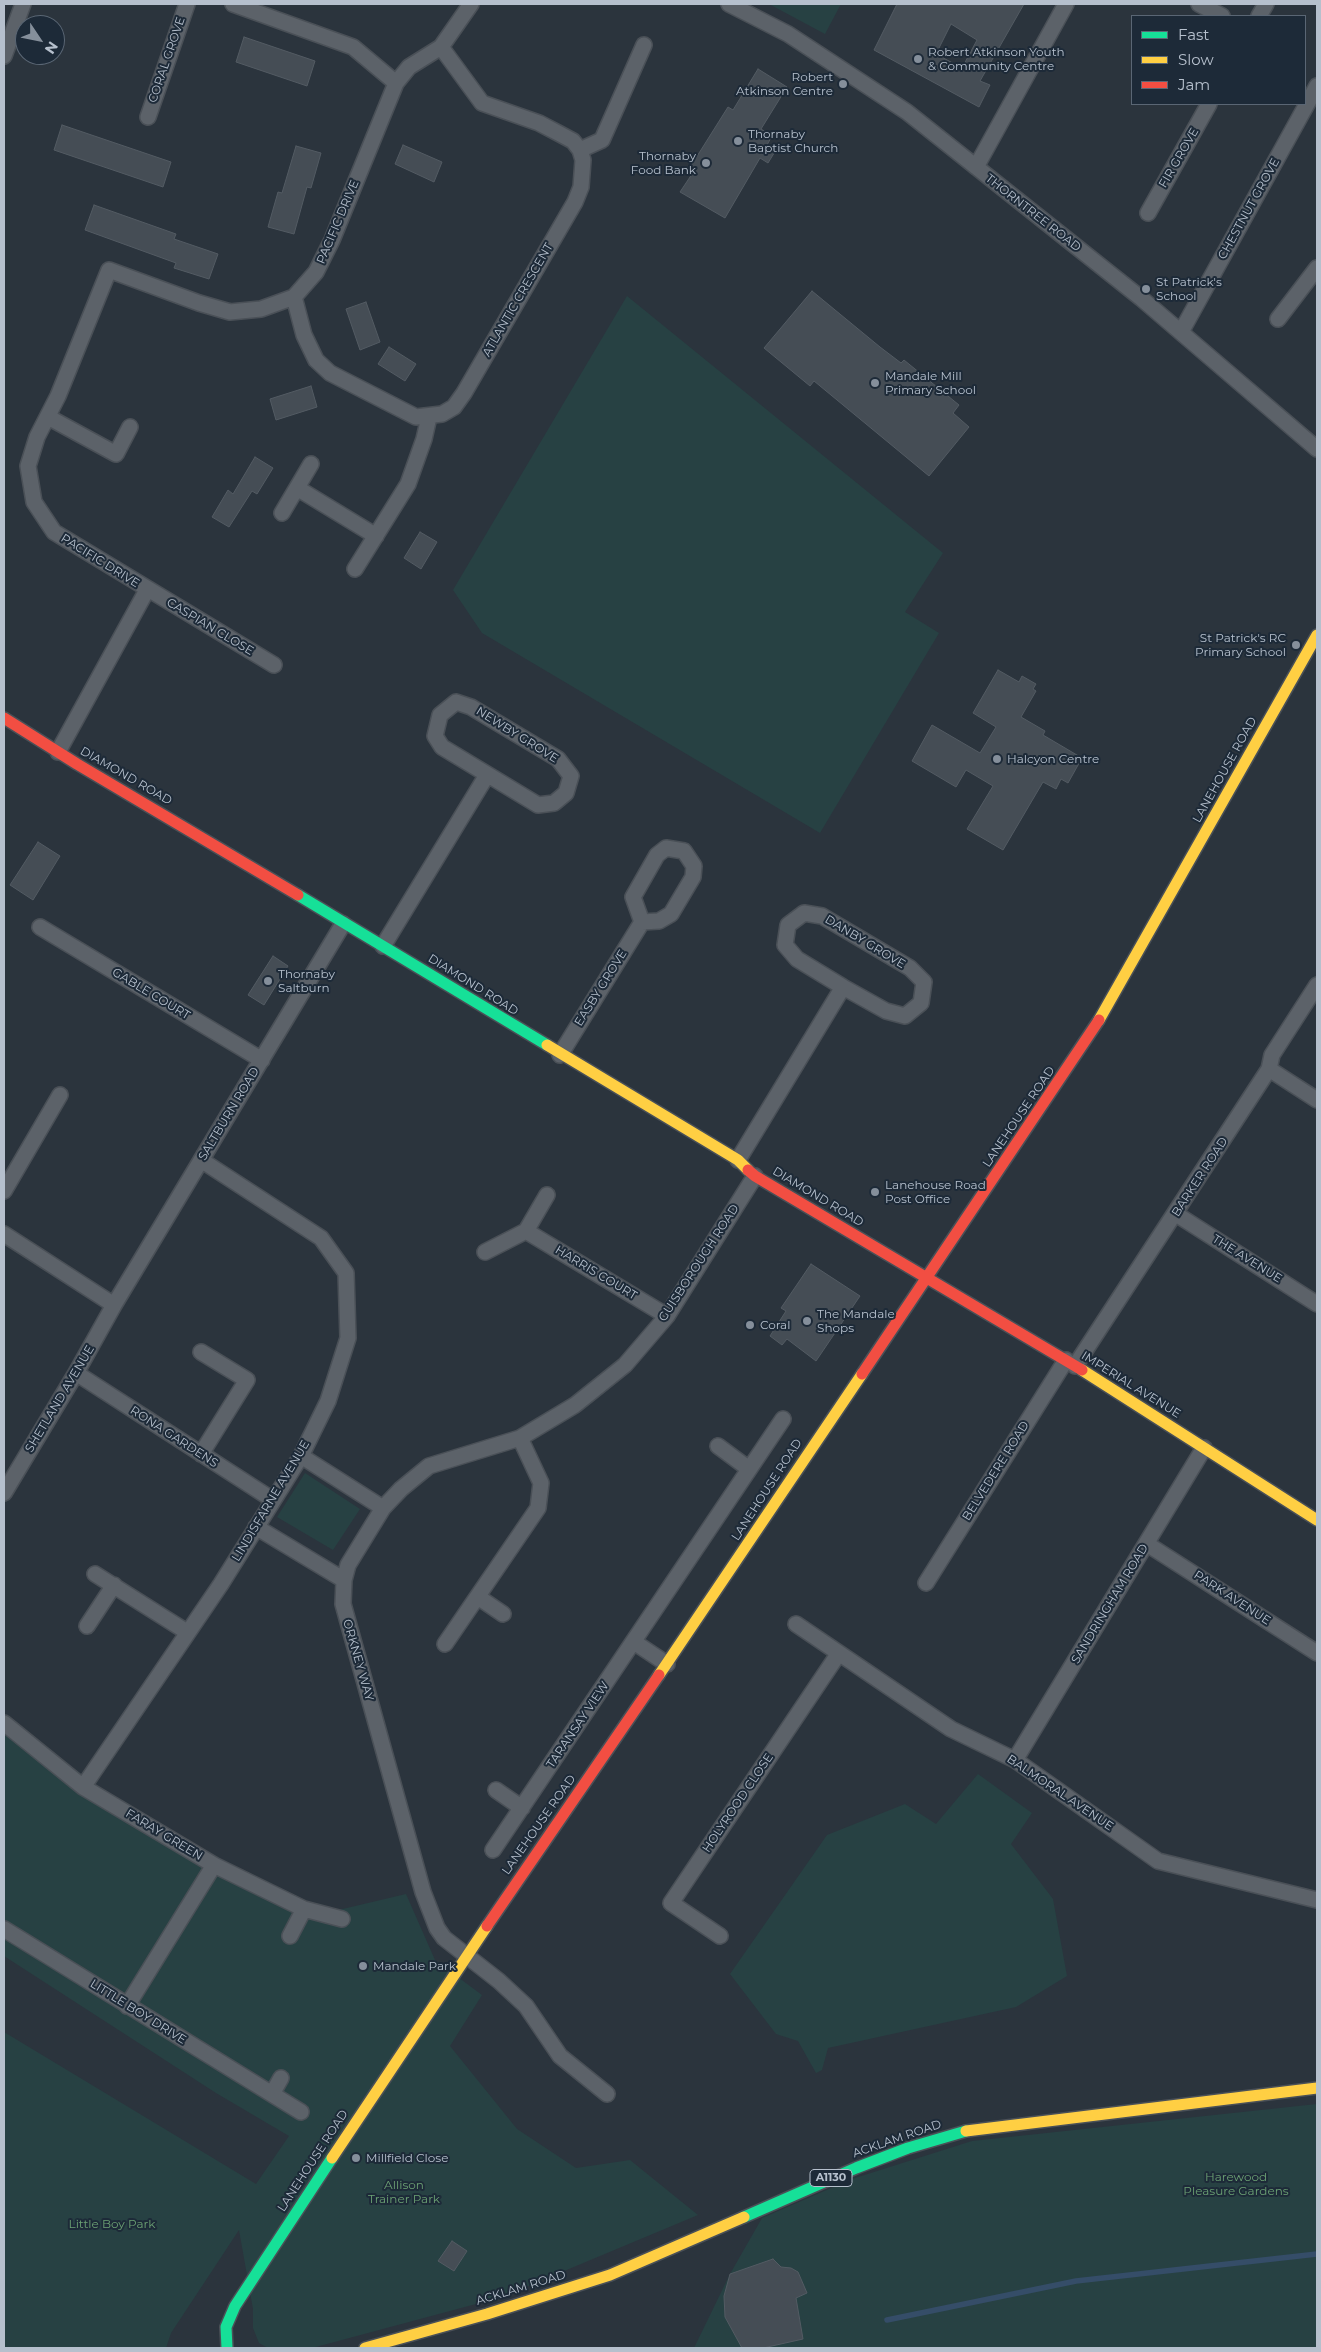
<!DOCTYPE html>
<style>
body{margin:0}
#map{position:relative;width:1321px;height:2352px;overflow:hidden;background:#2b343d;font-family:Montserrat,sans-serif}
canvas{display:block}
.frame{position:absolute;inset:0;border:5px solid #b6c0cd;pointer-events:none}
.legend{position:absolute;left:1131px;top:15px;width:175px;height:90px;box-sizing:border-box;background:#1d2a38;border:1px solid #5a6674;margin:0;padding:6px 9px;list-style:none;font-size:15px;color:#b6c0cd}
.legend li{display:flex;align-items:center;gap:10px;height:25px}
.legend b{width:25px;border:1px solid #5a6674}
.north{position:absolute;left:15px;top:15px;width:50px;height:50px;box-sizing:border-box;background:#1d2a38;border:1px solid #5a6674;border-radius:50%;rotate:124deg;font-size:14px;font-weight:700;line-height:20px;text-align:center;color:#b6c0cd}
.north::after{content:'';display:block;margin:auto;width:18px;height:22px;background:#858f9b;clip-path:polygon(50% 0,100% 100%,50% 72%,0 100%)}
</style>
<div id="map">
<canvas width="1321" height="2352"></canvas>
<div class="frame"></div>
<ul class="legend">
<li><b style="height:6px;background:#16e098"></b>Fast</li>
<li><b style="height:6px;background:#ffcf43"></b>Slow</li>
<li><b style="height:6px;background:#f24e42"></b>Jam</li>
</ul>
<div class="north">N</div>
</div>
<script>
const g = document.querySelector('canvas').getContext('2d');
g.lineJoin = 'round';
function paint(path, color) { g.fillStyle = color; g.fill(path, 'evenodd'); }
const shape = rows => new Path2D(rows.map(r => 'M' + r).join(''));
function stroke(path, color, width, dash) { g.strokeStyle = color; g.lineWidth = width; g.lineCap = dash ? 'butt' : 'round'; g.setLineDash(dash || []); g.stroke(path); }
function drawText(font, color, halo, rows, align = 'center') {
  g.font = font + ' Montserrat,sans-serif'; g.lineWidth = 4; g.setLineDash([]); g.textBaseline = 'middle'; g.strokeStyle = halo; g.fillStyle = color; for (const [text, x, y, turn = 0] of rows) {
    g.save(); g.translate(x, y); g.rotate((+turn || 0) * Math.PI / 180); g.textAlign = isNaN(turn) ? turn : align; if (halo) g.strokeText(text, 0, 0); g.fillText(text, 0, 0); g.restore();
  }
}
paint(shape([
 [769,4,841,4,825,34],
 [627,296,943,553,905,612,939,633,820,833,482,633,453,590],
 [305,1473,360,1509,333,1550,277,1517],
 [4,1723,83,1787,313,1916,406,1894,435,1960,482,1995,450,2046,517,2129,576,2168,630,2160,698,2215,502,2297,312,2348,268,2348,259,2343,253,2328,253,2309,239,2230,171,2333,166,2348,4,2348,4,2032,256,2184,289,2136,216,2093,4,1956],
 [978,1774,1032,1813,1011,1844,1053,1899,1067,1976,1016,2007,828,2048,822,2070,816,2073,798,2041,776,2034,730,1974,827,1835,905,1804,936,1824],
 [1317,2104,1317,2348,694,2348,730,2274,762,2218,852,2179,972,2141]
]), '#274143');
stroke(shape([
 [887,2320,1076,2281,1317,2254]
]), '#354d68', 5.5);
const building = shape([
 [897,4,1024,4,980,81,990,85,979,107,874,50,897,4],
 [951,24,977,40,962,68,936,54,951,24],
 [244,37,315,61,307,86,236,62,244,37],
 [758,69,787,87,761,129,772,136,767,145,776,150,768,163,760,158,725,218,680,192,694,171,689,169,728,107,733,110,758,69],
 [62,125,171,162,163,187,54,150,62,125],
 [403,145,442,162,434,182,395,164,403,145],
 [296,146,321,153,311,188,307,187,294,234,268,227,278,192,282,193,296,146],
 [94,205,176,234,174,239,218,254,209,279,174,268,176,263,85,230,94,205],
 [812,291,880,347,901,363,904,360,959,405,953,413,969,427,929,476,814,381,810,386,764,348,812,291],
 [366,302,380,342,360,350,346,309,366,302],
 [389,347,416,364,405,381,378,364,389,347],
 [311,386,317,407,276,420,270,399,311,386],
 [255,457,273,468,257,494,252,491,229,527,212,517,228,490,233,494,255,457],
 [420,532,437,542,421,569,404,558,420,532],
 [998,670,1019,682,1022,676,1036,684,1033,689,1036,691,1021,717,1045,731,1043,735,1082,758,1068,783,1061,779,1056,789,1043,782,1003,850,967,829,993,786,966,770,956,787,912,761,932,725,980,753,996,727,973,713,998,670],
 [38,842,60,856,33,900,10,885,38,842],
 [273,956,288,966,264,1005,248,995,273,956],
 [811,1264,860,1296,816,1361,787,1339,782,1345,770,1336,786,1311,781,1308,811,1264],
 [452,2241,467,2251,454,2271,438,2261,452,2241],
 [773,2259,781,2267,791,2268,798,2272,807,2293,796,2298,803,2339,763,2348,742,2348,725,2317,724,2296,730,2274,773,2259]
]);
paint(building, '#454d55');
stroke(building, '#535b63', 1);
const street = shape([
 [233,4,353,47,396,83],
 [729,4,788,34,907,112,1142,299,1317,449],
 [1199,4,1222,16],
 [1259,16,1266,4],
 [4,56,23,4],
 [148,117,187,4],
 [580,150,602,140,644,45],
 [976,167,1066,4],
 [1148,213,1209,104],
 [294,297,304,335,316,360,330,373,416,417,442,414,454,407,464,393,575,202,581,187,583,160,580,150,573,141,560,134,539,123,482,103,441,47],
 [1278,319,1317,268],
 [1181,332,1317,86],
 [48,417,116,454,130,427],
 [297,488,376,536],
 [282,513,311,464],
 [355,569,408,484,424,439,429,417],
 [274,665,54,532,34,502,28,466,37,437,58,396,109,270,199,303,230,312,261,309,294,297,316,272,332,240,396,83,409,67,441,47,471,4],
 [456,702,471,707,558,759,571,776,566,793,554,803,538,805,442,747,435,736,440,715,456,702],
 [58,752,147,590],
 [666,848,684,851,694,866,693,877,671,914,659,921,642,922,633,897,657,855,666,848],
 [40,927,262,1060],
 [383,946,487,775],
 [560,1055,642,922],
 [1269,1069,1317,1100],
 [738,1160,843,987,886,1011,905,1016,921,1003,924,982,910,968,822,916,804,913,788,925,785,945,797,959,843,987],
 [4,1191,60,1095],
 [1176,1214,1317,1304],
 [526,1231,667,1316],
 [4,1234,114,1305],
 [485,1252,526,1231,547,1195],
 [201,1352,247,1380,201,1454],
 [1075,1366,1269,1069,1272,1055,1317,985],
 [76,1373,273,1500],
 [718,1446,749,1469],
 [301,1456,383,1508],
 [4,1493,76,1373,114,1305,343,924],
 [256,1527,344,1580],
 [1147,1544,1317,1653],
 [95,1574,187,1632],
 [926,1583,1066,1360],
 [478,1597,503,1614],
 [796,1624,951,1729,1015,1760,1158,1861,1317,1900],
 [87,1626,114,1585],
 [634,1642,667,1664],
 [445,1644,538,1508,541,1483,520,1438],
 [4,1723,83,1787,214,1865,304,1909,342,1919],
 [1015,1760,1204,1448],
 [83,1787,221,1584,301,1456,328,1401,348,1338,346,1273,321,1238,201,1160],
 [496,1790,522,1808],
 [493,1850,783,1419],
 [4,1929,301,2112],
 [290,1936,304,1909],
 [720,1936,671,1903,839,1653],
 [127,2006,214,1865],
 [272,2094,281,2078],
 [607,2094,560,2056,526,2006,499,1981,444,1938,437,1928,423,1892,343,1604,344,1580,348,1565,383,1508,401,1489,429,1466,520,1438,575,1405,625,1365,667,1316,755,1176]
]);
const fast = shape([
 [298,895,547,1045],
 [744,2217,856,2168,908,2148,966,2131],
 [227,2348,226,2327,235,2306,332,2158]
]);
const slow = shape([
 [1099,1020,1317,635],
 [547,1045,738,1160,748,1170],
 [1082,1370,1317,1520],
 [659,1675,862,1374],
 [966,2131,1317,2088],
 [332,2158,487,1926],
 [365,2348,487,2314,610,2275,744,2217]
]);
const jam = shape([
 [4,718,77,764,298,895],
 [748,1170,755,1176,1082,1370],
 [862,1374,1099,1020],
 [487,1926,659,1675]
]);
stroke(street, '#4a5057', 18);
stroke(fast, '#4a5057', 14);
stroke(slow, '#4a5057', 14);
stroke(jam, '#4a5057', 14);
stroke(street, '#5c6269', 15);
stroke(fast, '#16e098', 11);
stroke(slow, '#ffcf43', 11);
stroke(jam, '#f24e42', 11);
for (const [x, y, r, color] of [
 [918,59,5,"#858f9b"],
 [843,84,5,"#858f9b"],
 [738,141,5,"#858f9b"],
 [706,163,5,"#858f9b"],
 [1146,289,5,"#858f9b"],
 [875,383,5,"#858f9b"],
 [1296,645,5,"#858f9b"],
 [997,759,5,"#858f9b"],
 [268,981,5,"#858f9b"],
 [875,1192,5,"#858f9b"],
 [807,1321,5,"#858f9b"],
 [750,1325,5,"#858f9b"],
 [363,1966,5,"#858f9b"],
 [356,2158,5,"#858f9b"]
]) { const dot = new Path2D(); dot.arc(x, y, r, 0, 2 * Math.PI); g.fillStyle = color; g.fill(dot); stroke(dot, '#1d2a38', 2); }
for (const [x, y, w] of [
 [831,2178,42]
]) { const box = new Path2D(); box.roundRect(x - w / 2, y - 8.5, w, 17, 4); g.fillStyle = '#1d2a38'; g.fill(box); stroke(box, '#b6c0cd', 1); }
drawText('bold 11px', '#b6c0cd', null, [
 ["A1130",831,2178]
]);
drawText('12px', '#b6c0cd', '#1d2a38', [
 ["Robert Atkinson Youth",928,52],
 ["& Community Centre",928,66],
 ["Robert",833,77,"right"],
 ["Atkinson Centre",833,91,"right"],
 ["Thornaby",748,134],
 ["Baptist Church",748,148],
 ["Thornaby",696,156,"right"],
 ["Food Bank",696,170,"right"],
 ["St Patrick's",1156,282],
 ["School",1156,296],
 ["Mandale Mill",885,376],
 ["Primary School",885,390],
 ["St Patrick's RC",1286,638,"right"],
 ["Primary School",1286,652,"right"],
 ["Halcyon Centre",1007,759],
 ["Thornaby",278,974],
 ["Saltburn",278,988],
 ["Lanehouse Road",885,1185],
 ["Post Office",885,1199],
 ["The Mandale",817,1314],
 ["Shops",817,1328],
 ["Coral",760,1325],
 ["Mandale Park",373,1966],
 ["Millfield Close",366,2158]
], 'left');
drawText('12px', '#b6c0cd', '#1d2a38', [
 ["CORAL GROVE",167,60,-71],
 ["FIR GROVE",1179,158,-60],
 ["CHESTNUT GROVE",1249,209,-61],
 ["THORNTREE ROAD",1033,213,38],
 ["PACIFIC DRIVE",338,222,-67],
 ["ATLANTIC CRESCENT",518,300,-60],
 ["PACIFIC DRIVE",100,561,32],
 ["CASPIAN CLOSE",210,627,31],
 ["NEWBY GROVE",517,735,32],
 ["LANEHOUSE ROAD",1225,770,-61],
 ["DIAMOND ROAD",126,776,30],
 ["DANBY GROVE",865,942,31],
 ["DIAMOND ROAD",473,985,32],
 ["EASBY GROVE",601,988,-58],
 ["GABLE COURT",151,994,31],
 ["SALTBURN ROAD",229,1114,-59],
 ["LANEHOUSE ROAD",1019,1117,-56],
 ["BARKER ROAD",1200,1177,-57],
 ["DIAMOND ROAD",818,1197,31],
 ["THE AVENUE",1247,1259,32],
 ["GUISBOROUGH ROAD",699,1263,-57],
 ["HARRIS COURT",596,1273,31],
 ["IMPERIAL AVENUE",1131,1385,32],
 ["SHETLAND AVENUE",60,1399,-59],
 ["RONA GARDENS",174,1437,33],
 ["BELVEDERE ROAD",996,1471,-58],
 ["LANEHOUSE ROAD",767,1490,-57],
 ["LINDISFARNE AVENUE",271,1501,-59],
 ["PARK AVENUE",1232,1598,33],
 ["SANDRINGHAM ROAD",1110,1604,-59],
 ["ORKNEY WAY",358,1660,74],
 ["TARANSAY VIEW",578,1725,-56],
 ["BALMORAL AVENUE",1060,1793,34],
 ["HOLYROOD CLOSE",738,1803,-56],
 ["LANEHOUSE ROAD",539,1825,-55],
 ["FARAY GREEN",164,1835,31],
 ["LITTLE BOY DRIVE",138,2012,32],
 ["ACKLAM ROAD",897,2139,-19],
 ["LANEHOUSE ROAD",313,2161,-57],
 ["ACKLAM ROAD",521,2288,-17]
]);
drawText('12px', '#6ba073', '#1d2a38', [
 ["Harewood",1236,2177],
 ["Pleasure Gardens",1236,2191],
 ["Allison",404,2185],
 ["Trainer Park",404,2199],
 ["Little Boy Park",112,2224]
]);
</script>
